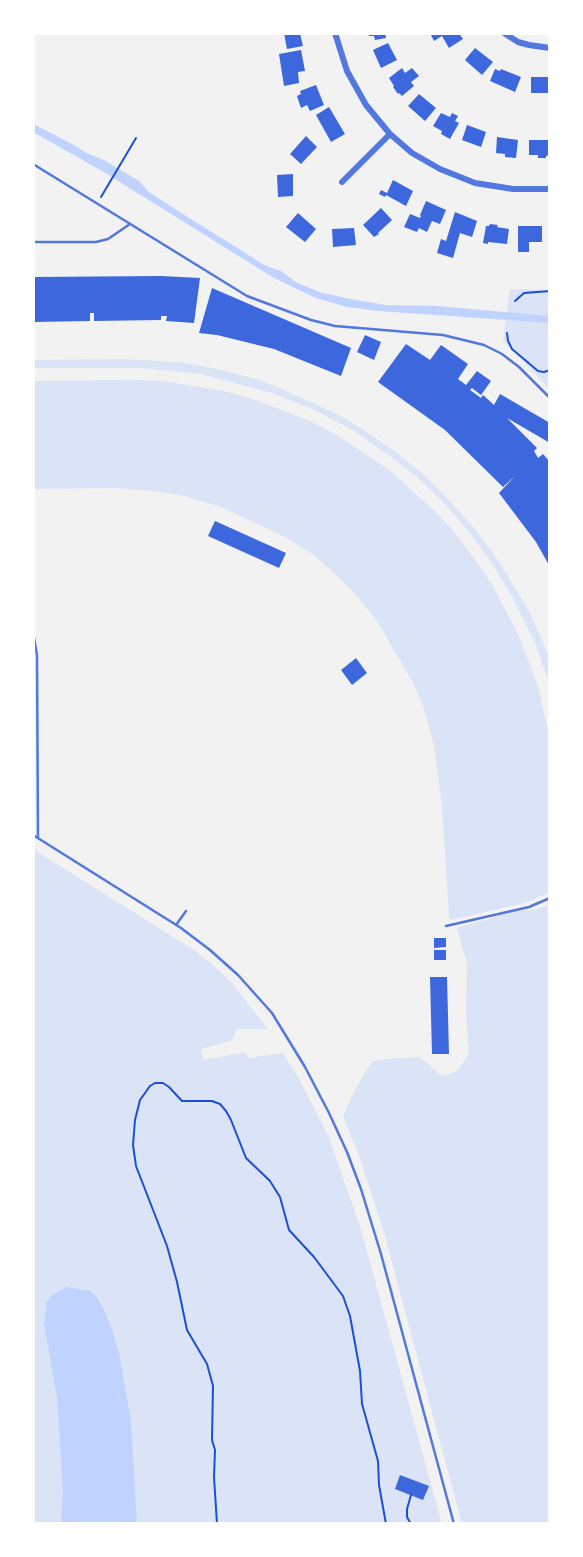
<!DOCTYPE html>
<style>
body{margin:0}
#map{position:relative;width:583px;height:1557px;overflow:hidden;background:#f2f2f2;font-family:"Titillium Web",sans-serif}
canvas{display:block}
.frame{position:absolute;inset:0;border:35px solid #fff;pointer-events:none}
</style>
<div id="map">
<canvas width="583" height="1557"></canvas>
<div class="frame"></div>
</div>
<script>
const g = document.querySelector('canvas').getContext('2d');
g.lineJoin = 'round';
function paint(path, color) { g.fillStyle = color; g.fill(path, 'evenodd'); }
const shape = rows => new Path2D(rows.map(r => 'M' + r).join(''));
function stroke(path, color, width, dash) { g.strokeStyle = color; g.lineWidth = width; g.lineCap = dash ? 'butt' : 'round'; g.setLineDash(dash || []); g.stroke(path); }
paint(shape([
 [510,289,550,290,550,390,503,340],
 [122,359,179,362,218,369,256,379,275,386,335,413,364,430,393,450,422,473,448,499,475,529,498,560,529,611,542,640,550,660,550,686,535,643,511,595,493,565,470,533,444,503,418,478,390,456,351,429,312,409,272,393,200,374,141,368,33,368,33,360],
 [132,380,164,381,224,391,253,399,310,421,337,435,388,469,436,512,454,532,474,558,493,586,518,634,538,686,550,740,550,892,525,903,451,920,449,918,442,806,434,746,423,705,413,683,377,621,357,596,333,572,312,554,285,537,221,507,184,496,153,491,114,488,33,489,33,381],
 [33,849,194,950,213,965,231,982,268,1029,237,1029,231,1041,201,1049,203,1060,246,1052,248,1058,283,1053,298,1077,328,1135,360,1226,442,1524,33,1524],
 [550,904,550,1524,462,1524,383,1229,358,1153,343,1117,352,1096,365,1072,373,1061,394,1058,420,1057,442,1076,457,1071,469,1054,466,1012,467,964,457,928,517,911,535,910]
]), '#dbe4f7');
paint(shape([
 [33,124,74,145,86,153,104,160,139,181,149,192,175,209,266,266,281,271,296,282,319,292,350,299,386,305,437,306,550,316,550,323,379,311,347,307,316,298,274,278,102,171,33,132],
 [66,1287,90,1291,96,1296,104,1310,112,1329,119,1353,131,1422,137,1524,61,1524,63,1493,57,1397,44,1324,47,1302,51,1296]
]), '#bfd3fe');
paint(shape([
 [284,33,300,33,303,46,287,49],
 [368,33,385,33,386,38,375,40,374,36,369,36],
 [430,33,459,33,463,39,449,48,442,36,434,41],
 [388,43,397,60,381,68,373,50],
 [475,48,493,62,482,75,465,60],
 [301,50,305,71,298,72,299,83,284,86,279,54],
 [402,68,405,73,412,68,419,76,411,82,414,86,402,96,399,93,398,94,393,87,394,86,389,78],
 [495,69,500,71,501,69,521,77,515,92,490,81],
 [531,77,550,77,550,93,531,93],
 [316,85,324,105,310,111,307,105,301,108,297,96,301,94,300,91],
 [419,94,436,108,425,121,408,106],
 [329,107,345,134,331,142,316,115],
 [441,113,450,117,452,113,458,116,455,121,459,123,450,139,441,134,442,131,433,126],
 [467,125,486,132,481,147,462,140],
 [306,136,317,147,301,164,290,154],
 [497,137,518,140,516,158,505,157,505,154,496,153],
 [529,140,548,140,549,155,546,156,546,158,538,158,538,155,529,155],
 [293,174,293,196,278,197,277,175],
 [393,180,413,191,406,206,386,195,385,197,379,194,381,190,387,193],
 [426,201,446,210,440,224,432,221,427,232,419,228,417,232,404,227,410,214,420,218,421,216,420,215],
 [381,208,392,220,378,233,379,234,374,237,363,225],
 [455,212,477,221,472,237,460,233,453,258,437,253,441,239,446,241],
 [298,213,316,229,305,242,286,227],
 [490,224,498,225,497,227,509,229,507,244,488,242,488,244,483,243,486,226,489,226],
 [518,226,542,226,542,242,529,242,529,252,518,252],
 [354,228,356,245,333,247,332,229],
 [161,276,200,278,194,323,166,321,167,316,161,316,161,320,94,321,94,313,90,313,90,321,33,322,33,277],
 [212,288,351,348,341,376,274,349,217,335,199,333],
 [365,335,381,342,374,360,357,352],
 [406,344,430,360,441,345,468,364,458,379,466,385,477,371,491,381,481,395,472,388,470,390,481,398,483,395,494,405,500,394,550,423,550,443,507,418,537,448,534,451,538,458,543,454,550,462,550,469,548,471,550,473,550,567,536,542,499,493,515,476,503,487,445,430,378,382],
 [215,521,286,553,279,568,208,536],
 [356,658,367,673,352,685,341,670],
 [434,938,446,938,446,947,434,948],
 [434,950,446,950,446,960,434,960],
 [430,977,447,977,449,1054,432,1054],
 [400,1475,429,1486,423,1500,395,1489]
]), '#3d67dc');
stroke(shape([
 [101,197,136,138],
 [515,301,524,293,550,291],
 [507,333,508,341,512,349,538,371,544,372,550,370],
 [217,1524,214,1477,215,1450,212,1440,213,1386,207,1364,187,1330,177,1282,167,1246,136,1166,133,1145,135,1120,140,1100,150,1086,155,1083,163,1083,169,1087,182,1101,212,1101,220,1104,226,1111,231,1120,246,1158,270,1181,280,1197,289,1230,314,1257,343,1296,350,1316,360,1371,362,1404,378,1461,379,1485,386,1524],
 [411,1524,407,1517,407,1509,411,1495]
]), '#1d4ed8', 2);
stroke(shape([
 [33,164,247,296,311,320,335,326,443,335,484,345,502,354,519,367,550,398],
 [33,242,96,242,108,239,130,224],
 [33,632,37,655,38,838],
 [33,835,181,928,210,950,238,975,272,1013,305,1067,329,1113,347,1152,361,1189,381,1254,454,1524],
 [176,925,186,911],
 [446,926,529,907,550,898]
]), '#5277de', 2.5);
stroke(shape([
 [335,33,347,71,366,105,390,134,412,153,440,169,475,183,513,189,550,189],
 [504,33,518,42,529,45,550,48],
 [342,182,390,134]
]), '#5277de', 6);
</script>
